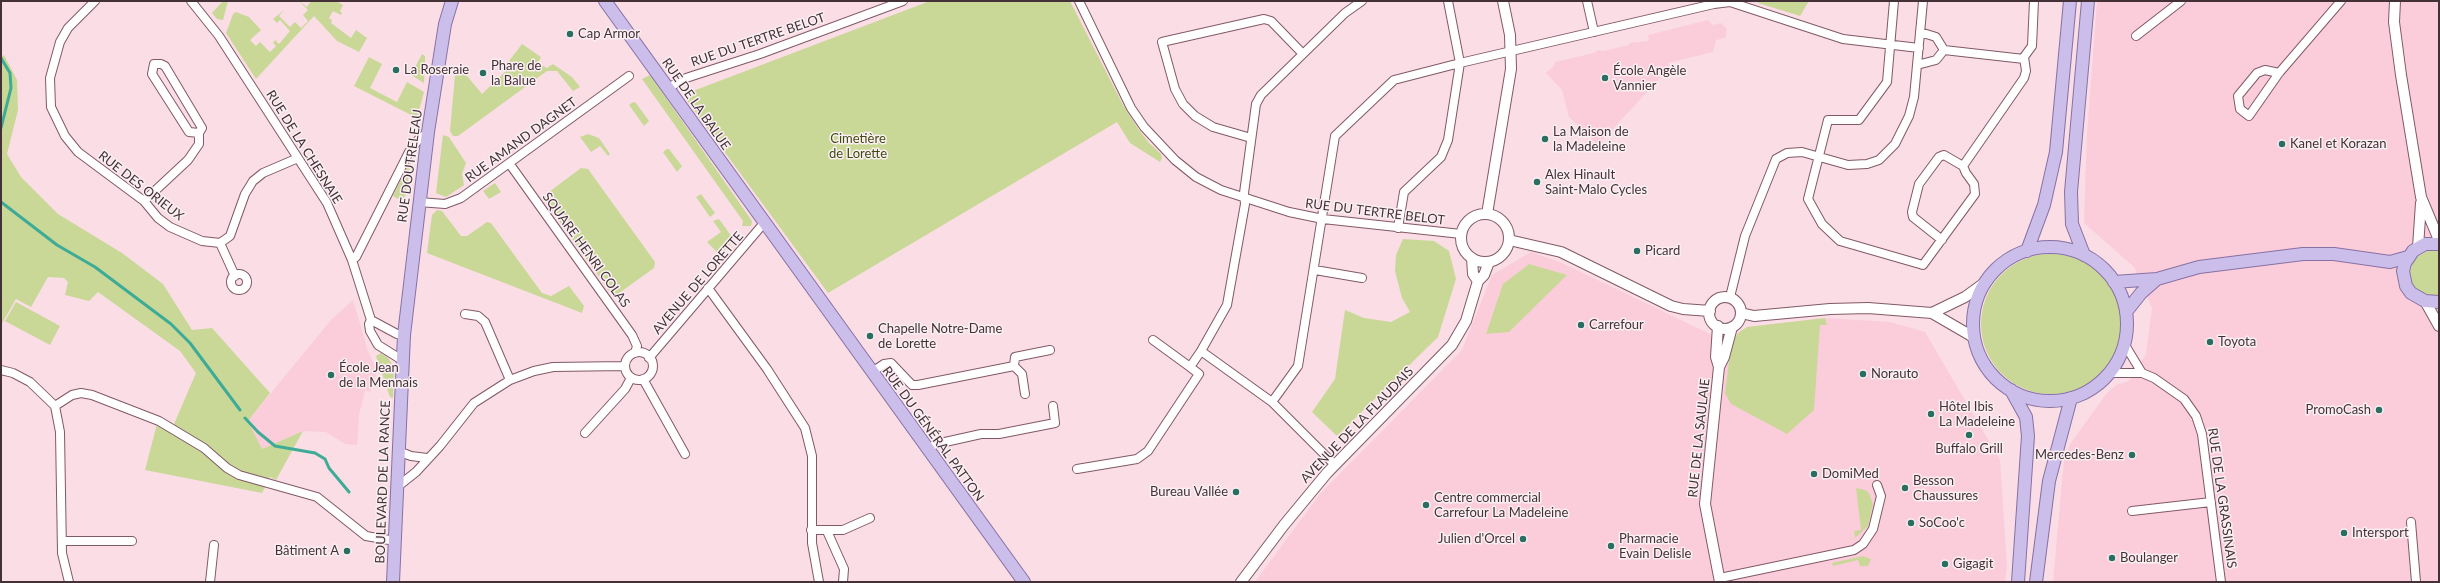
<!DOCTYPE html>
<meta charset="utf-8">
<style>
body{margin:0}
#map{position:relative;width:2440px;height:583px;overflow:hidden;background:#fadde5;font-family:Lato,sans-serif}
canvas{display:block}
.frame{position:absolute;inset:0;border:2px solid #443137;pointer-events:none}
</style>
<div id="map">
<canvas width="2440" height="583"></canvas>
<div class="frame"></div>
</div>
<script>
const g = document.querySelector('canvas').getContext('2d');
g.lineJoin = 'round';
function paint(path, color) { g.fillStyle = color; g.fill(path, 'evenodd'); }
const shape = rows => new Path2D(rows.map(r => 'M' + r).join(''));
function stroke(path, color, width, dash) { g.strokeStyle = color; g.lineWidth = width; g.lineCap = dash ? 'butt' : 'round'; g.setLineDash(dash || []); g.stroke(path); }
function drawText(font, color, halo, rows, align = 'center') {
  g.font = font + ' Lato,sans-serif'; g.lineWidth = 3; g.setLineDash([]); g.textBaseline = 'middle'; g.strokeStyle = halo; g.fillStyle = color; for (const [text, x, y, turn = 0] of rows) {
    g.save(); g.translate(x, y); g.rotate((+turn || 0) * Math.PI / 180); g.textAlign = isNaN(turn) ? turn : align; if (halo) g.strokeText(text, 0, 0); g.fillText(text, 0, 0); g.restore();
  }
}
paint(shape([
 [2097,1,2439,1,2439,582,2053,582,2064,460,2070,444,2107,393,2116,385,2129,381,2146,354,2152,308,2134,267,2084,223,2087,134],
 [1708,20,1713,25,1721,23,1727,29,1725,38,1716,40,1713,52,1668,63,1670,67,1598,145,1569,117,1562,90,1546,73,1554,66,1555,62,1594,53,1598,50,1603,51,1629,45,1629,43,1649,41,1648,35],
 [1531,252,1562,263,1712,335,1734,337,1747,327,1825,318,1890,322,1925,332,2000,460,2007,567,2005,582,1255,582,1320,494,1462,350,1492,275],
 [353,300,368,351,377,371,370,392,365,390,359,415,357,445,345,444,326,432,303,431,262,449,248,421,331,320]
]), '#fbcddb');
paint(shape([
 [223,1,228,1,223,20,217,19,212,13],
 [299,1,307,7,311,1,336,1,343,5,340,11,342,13,341,15,333,11,329,18,332,20,331,23,351,38,356,30,367,38,359,52,337,41,314,16,256,79,226,33,233,14,236,12,249,17,261,30,250,40,256,46,260,42,270,52,276,46,273,43,275,40,279,44,290,31,280,20,277,23,273,19,284,10,279,16,290,27,295,22,301,28,308,21,303,15,308,10],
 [930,1,1070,1,1123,105,1139,130,1149,143,1161,154,1162,158,1160,162,1130,143,1117,122,828,293,688,102,685,94],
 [1759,1,1809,1,1800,16,1758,3],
 [522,44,541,57,538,63,547,68,553,64,572,77,580,87,573,91,557,71,547,71,458,136,453,136,450,131,455,75,463,71,482,94,513,64,509,61],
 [422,54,425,56,425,63,424,83,411,75],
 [4,55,17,80,18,110,7,154,21,177,58,214,122,253,163,284,192,330,212,328,270,393,248,421,262,449,303,431,276,480,270,477,262,493,145,470,157,424,171,431,196,373,180,351,98,292,89,301,65,295,68,282,64,278,48,277,31,307,16,299,1,325,1,57],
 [369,57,382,64,370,88,397,102,407,82,424,92,417,118,354,86],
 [650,75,752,221,751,226,742,226,743,221,642,79],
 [633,102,636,103,649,121,644,126,629,105],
 [588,134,599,138,610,154,608,156,600,146,591,152,580,137],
 [443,135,449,137,466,163,462,174,464,185,446,197,436,193],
 [667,149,669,149,682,166,677,172,663,152],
 [410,161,411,162,404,202,393,196],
 [581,168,588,169,655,262,654,268,615,296,612,295,543,198,545,195],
 [495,183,501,192,489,199,483,191],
 [701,194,715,213,710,217,696,197],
 [437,210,442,211,461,236,467,236,487,222,491,223,542,293,551,296,569,286,584,306,582,313,427,253,432,215],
 [719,219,732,237,730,244,723,252,718,253,707,242,721,232,713,221],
 [1403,239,1434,241,1449,251,1456,279,1438,337,1337,436,1312,412,1335,379,1345,310,1364,318,1391,322,1410,312,1402,298,1395,271,1396,255],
 [2429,250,2439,250,2439,298,2426,297,2412,286,2409,275,2414,259],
 '1981 324a70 70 0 1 1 140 0a70 70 0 1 1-140 0Z',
 [1529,264,1567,275,1509,332,1486,334,1503,284],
 [16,302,60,326,50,345,5,321],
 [1825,318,1827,325,1820,325,1814,410,1787,434,1731,404,1725,393,1731,345,1738,333,1747,327],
 [381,353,388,358,394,367,393,398,390,397,376,356],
 [1856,488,1865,490,1869,493,1873,504,1868,526,1855,538,1854,531,1861,530],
 [1863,556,1871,559,1868,566,1860,566,1858,560,1833,566,1832,563]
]), '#cad897');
stroke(shape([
 [1,58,10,73,11,88,1,128],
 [1,202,57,245,95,267,171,324,190,343,240,410],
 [245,418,258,432,275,446,315,453,325,459,329,468,349,492]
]), '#3eab97', 3);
const minor = shape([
 [95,1,68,28,60,42,50,78,51,107,65,136,78,152,144,201,158,218,170,227,202,241,220,243,230,236,245,194,253,181,263,173,298,158],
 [191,1,219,36,327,203,352,260,371,320,397,334,404,335],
 [1079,1,1131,108,1144,127,1175,160,1196,177,1221,190,1289,212,1323,219,1461,234],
 [1587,1,1594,32],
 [1894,1,1887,82,1859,120,1828,120,1808,199,1822,224,1840,241,1923,265,1975,194,1974,184,1966,173,1963,166,2024,78,2026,71,2024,57,2032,46,2034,1],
 [1920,32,1936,37,1944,50],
 [2136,36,2181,1],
 [1944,50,2024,59],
 [1917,65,1936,60,1944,50],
 [2279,73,2265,70,2257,73,2238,96,2240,109,2249,116,2279,73,2341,1],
 [668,88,686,78,760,54,903,1],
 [1251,138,1213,127,1195,116,1183,104,1175,89,1162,42,1264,19,1271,21,1303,54],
 [509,163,632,335,637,346,635,353],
 [144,201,188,160,199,144,199,133,202,128,165,66,161,64,154,64,152,74,189,132,199,133],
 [419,202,445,204,461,198,629,76],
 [1398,228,1404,192,1441,157,1448,140,1460,63,1448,1],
 [1942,240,1913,217,1912,212,1919,184,1939,157,1944,155,1963,166],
 [220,243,235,276],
 [352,260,356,257,409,152,418,140,428,132],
 [1315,270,1362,278],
 '231 282a8 8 0 1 1 16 0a8 8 0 1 1-16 0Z',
 [708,288,767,369,805,428,812,456,812,543,819,582],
 [1730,297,1745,236,1776,159,1787,153,1802,152,1848,165,1867,164,1879,160,1895,144,1909,116,1914,97,1923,1],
 [465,314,478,316,485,322,510,380],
 [371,320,369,324,370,331,378,345,402,360],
 [1153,340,1190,367,1201,351,1272,402,1335,465],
 [2125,345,2142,373],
 [1201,351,1227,305,1245,204,1244,193,1256,104,1261,95,1345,13,1362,1],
 '625 366a14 14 0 1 1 28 0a14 14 0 1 1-28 0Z',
 [649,358,764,223],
 [1014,366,1022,374,1025,394],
 [1,370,13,373,30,382,55,406,60,432,62,553,69,582],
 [872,372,884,364,891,363,912,385,918,385,1014,366,1015,357,1050,350],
 [2110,373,2142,373,2154,378,2184,399,2196,416,2202,434,2221,582],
 [643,379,685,454],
 [1272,402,1298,366,1335,136,1394,80,1460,63,1714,4,1730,2,1843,39,1919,48],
 [55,406,72,395,81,393,92,395,159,421,204,448,227,468,239,475,317,497,366,536,395,541],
 [585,433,625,389,631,378],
 [927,449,936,444,981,434,999,434,1055,423,1053,406],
 [398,451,411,456,427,458],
 [1077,469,1137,459,1148,451,1199,374,1190,367],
 [397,487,416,472,440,446,474,403,510,380,534,371,553,367,625,366],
 [2132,511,2211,502],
 [2411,522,2416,582],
 [811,530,843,530,870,518],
 [827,531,844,569,843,582],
 [62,541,132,541],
 [1720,578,1854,550,1863,544,1873,529,1881,496,1877,485],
 [210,582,214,545]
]);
const tertiary = shape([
 [2395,1,2394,22,2401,75,2421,197,2439,240],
 '1461 238a24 24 0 1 1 48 0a24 24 0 1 1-48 0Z',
 [1487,214,1511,69,1510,35,1503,1],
 [1509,240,1561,252,1671,306,1683,309,1710,311],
 [2418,247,2421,203],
 [1472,258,1473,274,1478,281],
 '1709 313a16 16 0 1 1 32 0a16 16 0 1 1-32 0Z',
 [2425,301,2439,326],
 [1741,313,1754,316,1830,309,1868,308,1932,313,1975,338],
 [1932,313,1965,297,1987,281],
 [1718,326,1716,357,1719,367],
 [1241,582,1284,525,1327,473,1452,345,1466,321,1478,281,1484,275,1489,262],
 [1720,582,1705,504,1719,367,1724,357,1732,327]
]);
const primary = shape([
 [605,1,1024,582],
 [2439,244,2425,244,2413,251,2405,263,2403,271,2406,286,2411,293,2425,301,2439,302],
 '1973 324a77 77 0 1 1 154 0a77 77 0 1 1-154 0Z',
 [2027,251,2044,205,2056,152,2070,1],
 [2084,255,2072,224,2071,192,2088,1],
 [2114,282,2157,279,2199,267,2303,254,2334,254,2390,262,2408,257],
 [2126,312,2141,293,2157,279],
 [2011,390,2026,417,2028,436,2018,582],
 [393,582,404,335,428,132,445,24,452,1],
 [2036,582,2049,481,2071,398]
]);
stroke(minor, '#825966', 10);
stroke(tertiary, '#825966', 12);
stroke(primary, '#8671a3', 14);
stroke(minor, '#fff', 8);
stroke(tertiary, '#fff', 10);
stroke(primary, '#ccbeeb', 12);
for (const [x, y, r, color] of [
 [570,34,4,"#296e60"],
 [396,70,4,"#296e60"],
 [483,73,4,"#296e60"],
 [1605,78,4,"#296e60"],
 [1545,139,4,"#296e60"],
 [2282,144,4,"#296e60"],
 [1537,182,4,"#296e60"],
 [1637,251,4,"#296e60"],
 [1581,325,4,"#296e60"],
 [870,336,4,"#296e60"],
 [2210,342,4,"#296e60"],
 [1863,374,4,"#296e60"],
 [331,375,4,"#296e60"],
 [2379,410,4,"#296e60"],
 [1931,414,4,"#296e60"],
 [1969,435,4,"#296e60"],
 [2132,455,4,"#296e60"],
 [1814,474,4,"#296e60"],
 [1905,488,4,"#296e60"],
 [1236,492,4,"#296e60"],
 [1426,505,4,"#296e60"],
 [1911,523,4,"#296e60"],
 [2344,533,4,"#296e60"],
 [1523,539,4,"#296e60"],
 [1611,546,4,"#296e60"],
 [347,551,4,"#296e60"],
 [2112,558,4,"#296e60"],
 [1945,564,4,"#296e60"]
]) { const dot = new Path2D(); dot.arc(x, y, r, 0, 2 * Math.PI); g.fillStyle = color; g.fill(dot); stroke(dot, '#faf0f3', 1.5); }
drawText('13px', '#443137', '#faf0f3', [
 ["Cap Armor",578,34],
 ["Phare de",491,66],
 ["la Balue",491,81],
 ["La Roseraie",404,70],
 ["École Angèle",1613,71],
 ["Vannier",1613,86],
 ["La Maison de",1553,132],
 ["la Madeleine",1553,147],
 ["Kanel et Korazan",2290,144],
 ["Alex Hinault",1545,175],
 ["Saint-Malo Cycles",1545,190],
 ["Picard",1645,251],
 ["Carrefour",1589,325],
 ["Chapelle Notre-Dame",878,329],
 ["de Lorette",878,344],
 ["Toyota",2218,342],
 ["École Jean",339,368],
 ["de la Mennais",339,383],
 ["Norauto",1871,374],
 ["Hôtel Ibis",1939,407],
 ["La Madeleine",1939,422],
 ["PromoCash",2371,410,"right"],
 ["Buffalo Grill",1969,449,"center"],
 ["Mercedes-Benz",2124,455,"right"],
 ["DomiMed",1822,474],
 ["Besson",1913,481],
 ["Chaussures",1913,496],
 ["Bureau Vallée",1228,492,"right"],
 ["Centre commercial",1434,498],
 ["Carrefour La Madeleine",1434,513],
 ["SoCoo'c",1919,523],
 ["Intersport",2352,533],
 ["Julien d'Orcel",1515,539,"right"],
 ["Pharmacie",1619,539],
 ["Evain Delisle",1619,554],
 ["Bâtiment A",339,551,"right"],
 ["Boulanger",2120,558],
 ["Gigagit",1953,564]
], 'left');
drawText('13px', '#443137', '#faf0f3', [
 ["RUE DU TERTRE BELOT",758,40,-19],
 ["RUE DE LA BALUE",696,104,55],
 ["RUE AMAND DAGNET",521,140,-36],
 ["RUE DE LA CHESNAIE",304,147,58],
 ["RUE DOUTRELEAU",410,166,-82],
 ["RUE DES ORIEUX",141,186,38],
 ["RUE DU TERTRE BELOT",1375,212,7],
 ["SQUARE HENRI COLAS",586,250,54],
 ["AVENUE DE LORETTE",698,283,-49],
 ["AVENUE DE LA FLAUDAIS",1357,425,-46],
 ["RUE DU GÉNÉRAL PATTON",933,434,54],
 ["RUE DE LA SAULAIE",1699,438,-84],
 ["BOULEVARD DE LA RANCE",383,482,-88],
 ["RUE DE LA GRASSINAIS",2222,498,82]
]);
drawText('13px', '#3f490e', '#faf0f3', [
 ["Cimetière",858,139],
 ["de Lorette",858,154]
]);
</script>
